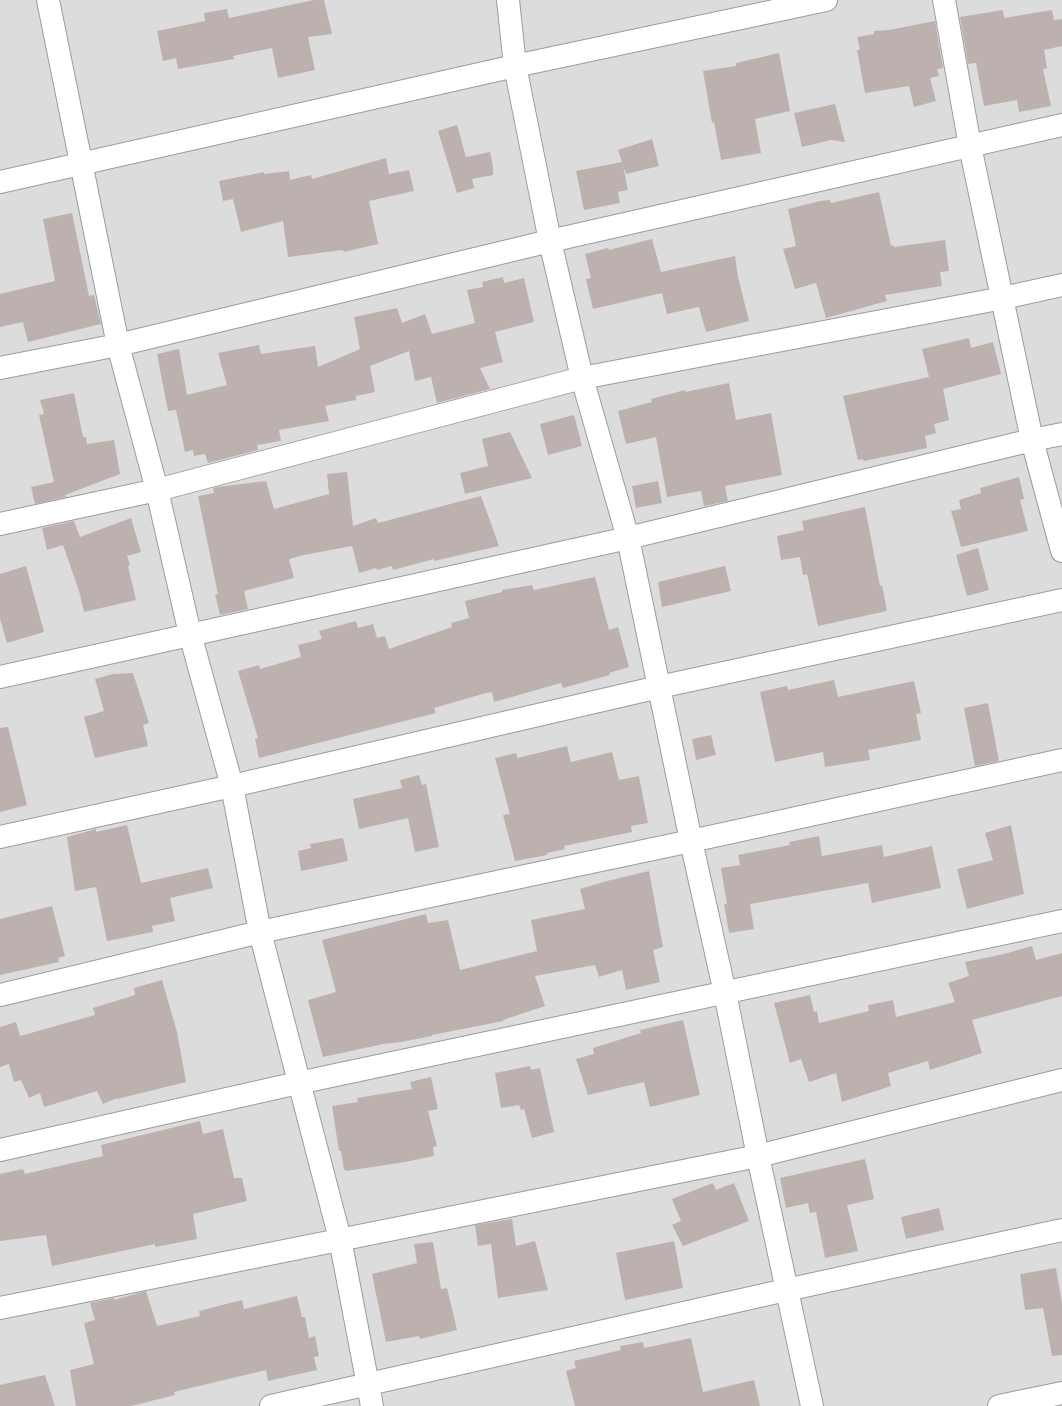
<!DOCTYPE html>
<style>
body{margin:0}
canvas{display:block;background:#efe9e5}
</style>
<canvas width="1062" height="1406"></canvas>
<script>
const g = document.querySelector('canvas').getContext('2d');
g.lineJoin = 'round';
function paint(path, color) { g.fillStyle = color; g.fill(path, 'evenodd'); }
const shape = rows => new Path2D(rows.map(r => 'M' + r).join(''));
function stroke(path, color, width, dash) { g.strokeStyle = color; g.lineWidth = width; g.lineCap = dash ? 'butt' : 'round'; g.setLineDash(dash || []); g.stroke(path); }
paint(shape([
 [0,0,1062,0,1062,1406,0,1406]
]), '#dddcdc');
paint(shape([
 [314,0,324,0,332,34,308,37,315,70,278,78,272,48,233,56,234,59,178,69,176,58,163,61,157,31,205,21,204,13,227,9,229,18],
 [1003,10,1004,18,1052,10,1054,20,1062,19,1062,46,1044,50,1047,68,1043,69,1051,106,1019,112,1017,100,984,106,976,63,968,64,960,17],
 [935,21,943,68,937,69,939,76,930,78,936,101,914,107,909,86,865,93,857,50,860,50,857,37,874,34,874,31,889,30],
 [779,53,790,111,755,119,761,153,721,160,714,122,712,123,703,71,736,66,736,63],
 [835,104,845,142,831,140,802,147,794,113],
 [457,125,466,157,490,152,493,166,493,175,472,179,474,188,457,193,438,131],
 [652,139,659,166,626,174,623,166,628,190,618,192,620,203,584,210,576,171,622,162,618,150],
 [386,158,389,174,409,170,414,191,369,201,378,244,344,252,343,250,288,257,283,221,241,232,233,199,223,201,219,181,264,172,264,174,289,171,290,180,311,175,312,179],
 [879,192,891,246,894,245,894,247,945,240,949,271,940,272,942,286,885,295,887,301,826,318,816,283,795,289,783,249,796,246,788,209,820,201,830,200,831,203],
 [72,213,89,296,94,295,101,324,28,342,23,322,0,327,0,294,55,281,43,219],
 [652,239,661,272,735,256,738,277,749,321,706,332,699,307,667,314,662,293,593,309,586,279,591,278,585,254,608,248,609,250],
 [503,277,504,283,524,278,534,322,495,332,503,362,480,368,490,389,437,403,431,377,415,381,409,351,370,366,375,392,356,396,356,400,325,406,329,421,279,430,281,441,257,445,258,450,208,463,205,454,194,456,193,450,185,452,176,410,168,411,157,354,179,349,187,395,227,385,218,353,259,345,261,354,315,346,318,367,360,349,354,317,397,308,402,323,425,314,432,334,475,323,467,290,483,287,482,282],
 [969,338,971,348,993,342,1001,374,943,389,949,420,934,424,936,433,925,436,927,448,864,461,863,459,858,460,843,396,929,377,922,349],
 [729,383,736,420,771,413,782,475,725,486,728,501,704,506,701,491,667,497,656,437,626,444,618,411,652,402,651,399,685,390,685,392],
 [74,393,83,437,86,437,87,444,114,440,120,474,65,495,66,497,35,504,31,487,54,482,39,415,44,414,40,400],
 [574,415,582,446,548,455,540,424],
 [510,432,532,478,465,494,460,473,488,466,482,439],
 [347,472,353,526,376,518,378,523,481,496,499,546,434,561,434,559,393,570,392,566,377,570,376,568,359,573,352,546,304,555,289,559,294,578,244,591,248,609,220,615,215,594,218,594,198,496,214,493,213,488,218,487,266,481,274,509,329,494,327,474],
 [1019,477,1024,499,1020,500,1028,531,961,547,951,511,961,509,959,500,981,493,980,488],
 [658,481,662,503,636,508,632,486],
 [865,507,880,586,882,585,887,611,818,626,807,574,803,575,800,557,781,560,777,536,804,530,802,521],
 [131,518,141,552,127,556,130,565,128,566,136,600,84,612,79,591,63,545,47,550,42,528,74,521,80,537],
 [978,548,989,590,967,596,956,555],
 [26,566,44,632,7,643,0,619,0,574],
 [725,566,731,591,662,607,658,582],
 [595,577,609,630,618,627,629,667,609,673,610,675,563,688,561,683,494,702,492,692,486,693,434,708,436,713,259,758,255,739,258,738,238,671,259,665,260,669,301,657,298,645,322,639,319,631,356,621,358,628,373,624,377,638,385,636,389,649,452,627,451,623,469,618,465,601,502,592,502,590,532,585,534,590],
 [133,673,149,723,143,725,148,746,95,758,84,717,104,711,95,679,113,674],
 [834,680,838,697,914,681,921,713,916,714,921,740,868,750,870,760,825,767,823,752,775,762,760,692,787,686,788,690],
 [988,703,999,761,975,766,964,708],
 [8,727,27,805,0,812,0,728],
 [711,735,716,755,696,760,692,739],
 [567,746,571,762,612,752,619,780,639,776,648,823,631,826,632,832,564,846,565,849,547,853,547,855,515,861,503,815,510,814,495,758,516,753,517,758],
 [419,775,422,785,426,784,439,847,415,852,408,818,359,829,353,799,402,788,400,780],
 [127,825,141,883,208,868,213,888,170,898,175,921,152,926,153,932,107,941,96,887,75,891,67,837,96,829,96,832],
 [1011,825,1024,894,967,909,957,869,993,860,985,833],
 [819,836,822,856,882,845,884,857,932,846,941,888,872,903,868,883,750,904,754,929,729,933,724,904,727,904,721,868,740,865,738,855,790,845,789,842],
 [343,838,348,861,301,871,298,851,311,848,310,844],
 [649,871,663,947,653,950,660,982,626,990,622,970,599,977,595,965,535,976,545,1006,503,1020,503,1021,432,1035,432,1036,401,1042,383,1044,323,1057,308,1000,336,992,322,940,426,914,428,923,448,920,460,970,537,951,531,920,585,909,580,889,607,881],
 [52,906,65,956,58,958,59,962,0,975,0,919],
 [1032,946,1036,960,1062,953,1062,996,972,1020,982,1053,930,1070,928,1061,888,1073,891,1086,842,1102,836,1073,809,1082,801,1059,790,1063,774,1003,810,995,814,1012,817,1011,819,1023,869,1011,868,1005,893,1000,896,1017,955,1002,948,983,969,976,965,962,1004,954],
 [162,980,177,1032,186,1082,117,1099,117,1098,103,1104,97,1091,44,1107,40,1093,29,1098,21,1080,14,1082,9,1064,0,1067,0,1027,16,1022,20,1036,95,1015,93,1008,135,995,134,988],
 [683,1020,700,1095,650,1107,644,1082,588,1095,576,1059,594,1054,593,1048,641,1033,640,1030],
 [530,1066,531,1070,540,1068,554,1132,532,1138,524,1109,521,1110,519,1105,501,1108,495,1073],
 [431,1077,438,1109,428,1111,437,1146,433,1147,434,1156,405,1162,346,1171,345,1169,344,1170,341,1151,339,1151,332,1106,358,1102,357,1098,412,1089,410,1082],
 [200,1121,203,1134,223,1129,234,1178,242,1178,247,1201,193,1214,197,1239,155,1247,155,1244,52,1266,46,1235,0,1241,0,1174,23,1169,25,1174,103,1156,101,1145],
 [865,1159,874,1199,847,1205,858,1251,825,1258,816,1212,810,1213,808,1203,786,1208,780,1178],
 [713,1183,716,1190,734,1183,749,1221,683,1246,672,1225,681,1221,672,1199],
 [939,1208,944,1230,906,1239,901,1217],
 [512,1219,516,1246,535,1241,548,1290,498,1298,491,1244,478,1246,475,1225],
 [674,1241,683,1288,625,1300,616,1253],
 [433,1242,441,1289,447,1288,457,1330,420,1339,419,1336,386,1342,372,1274,417,1263,414,1244],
 [1056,1268,1062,1303,1062,1355,1052,1356,1043,1308,1025,1310,1020,1274],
 [146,1291,157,1326,200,1316,199,1311,242,1300,244,1309,297,1296,302,1317,305,1317,309,1338,315,1336,319,1356,314,1357,317,1370,268,1381,266,1370,174,1392,175,1395,131,1406,76,1406,70,1370,94,1364,84,1323,95,1320,90,1303,114,1298,114,1300],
 [691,1338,703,1392,754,1380,760,1406,575,1406,566,1371,576,1368,574,1361,621,1350,620,1346,643,1342,644,1348],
 [45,1375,55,1406,0,1406,0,1385]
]), '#bcb1af');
const minor = shape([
 [48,0,118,345,157,490,190,634,232,786,260,932,340,1239,372,1406],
 [508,0,515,66,550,241,582,378,628,538,691,841,725,993,758,1156,812,1406],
 [944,0,970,146,1032,440,1062,551],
 [0,182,515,66,826,0],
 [0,368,118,345,550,241,1062,125],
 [0,524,157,490,582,378,1003,298,1062,285],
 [0,677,628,538,1032,440,1062,434],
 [0,837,232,786,659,687,1062,600],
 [0,995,260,932,691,841,1062,760],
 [0,1150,298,1083,1062,921],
 [0,1308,758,1156,1062,1080],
 [271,1406,786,1290,1062,1230],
 [999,1406,1062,1393]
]);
stroke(minor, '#9c9c9c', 24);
stroke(minor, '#fff', 22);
</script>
